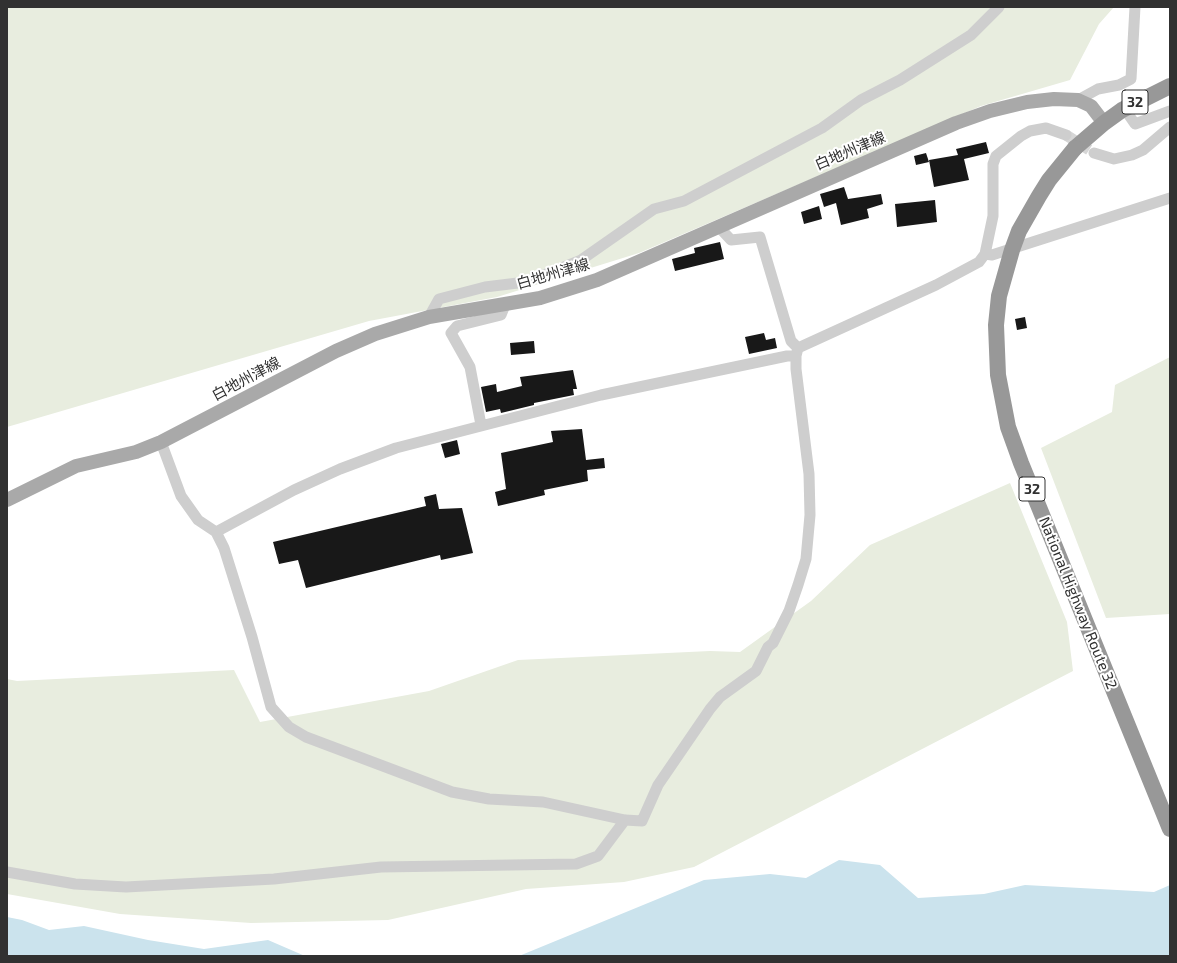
<!DOCTYPE html>
<meta charset="utf-8">
<style>
body{margin:0}
#map{position:relative;width:1177px;height:963px;overflow:hidden;background:#fff;font-family:"Exo 2",sans-serif}
canvas{display:block}
.frame{position:absolute;inset:0;border:8px solid #313131;pointer-events:none}
</style>
<div id="map">
<canvas width="1177" height="963"></canvas>
<div class="frame"></div>
</div>
<script>
const g = document.querySelector('canvas').getContext('2d');
g.lineJoin = 'round';
function paint(path, color) { g.fillStyle = color; g.fill(path, 'evenodd'); }
const shape = rows => new Path2D(rows.map(r => 'M' + r).join(''));
function stroke(path, color, width, dash) { g.strokeStyle = color; g.lineWidth = width; g.lineCap = dash ? 'butt' : 'round'; g.setLineDash(dash || []); g.stroke(path); }
function drawText(font, color, halo, rows, align = 'center') {
  g.font = font + ' "Exo 2","Noto Sans JP",sans-serif'; g.lineWidth = 4; g.setLineDash([]); g.textBaseline = 'middle'; g.strokeStyle = halo; g.fillStyle = color; for (const [text, x, y, turn = 0] of rows) {
    g.save(); g.translate(x, y); g.rotate((+turn || 0) * Math.PI / 180); g.textAlign = isNaN(turn) ? turn : align; if (halo) g.strokeText(text, 0, 0); g.fillText(text, 0, 0); g.restore();
  }
}
paint(shape([
 [7,7,1114,7,1099,24,1070,80,981,106,639,253,497,297,369,321,7,427],
 [1170,357,1170,614,1106,618,1041,448,1112,412,1115,385],
 [1010,483,1067,622,1073,671,694,867,624,882,526,889,388,920,251,923,120,914,7,894,7,679,17,681,234,670,260,722,429,691,518,660,710,651,740,652,811,601,870,545]
]), '#e8eddf');
paint(shape([
 [839,860,880,865,918,898,984,894,1025,885,1154,892,1170,885,1170,956,519,956,704,880,770,874,806,878],
 [7,917,22,920,49,930,84,926,148,940,204,949,268,940,305,956,7,956]
]), '#cbe3ed');
paint(shape([
 [986,142,989,153,964,159,969,180,934,187,929,160,958,155,956,149],
 [926,153,929,162,916,165,914,156],
 [844,187,848,199,881,194,883,204,867,209,869,218,841,225,836,203,824,207,820,194],
 [935,200,937,222,897,227,895,204],
 [819,206,822,219,804,224,801,212],
 [720,242,724,259,675,271,672,259,695,253,694,248],
 [1025,317,1027,328,1017,330,1015,319],
 [764,333,766,340,775,338,777,348,749,354,745,337],
 [534,341,535,353,511,355,510,343],
 [573,370,577,389,573,389,574,395,534,403,534,405,501,413,500,409,486,412,481,387,496,384,497,392,522,386,520,377],
 [582,429,586,460,604,458,605,468,587,470,588,481,544,490,545,495,498,506,495,492,506,489,501,453,553,442,551,431],
 [457,440,460,454,445,458,441,444],
 [436,494,439,509,462,508,473,553,441,560,440,555,306,588,298,560,279,564,273,542,426,506,424,497]
]), '#181818');
stroke(shape([
 [1066,135,1094,153]
]), '#d6d6d6', 11, [11, 5.5]);
stroke(shape([
 [1078,100,1098,89,1119,85,1131,79,1135,7],
 [1124,108,1135,124,1170,111],
 [1094,153,1114,159,1132,155,1143,150,1170,127],
 [718,226,731,240,760,237,791,341,798,348],
 [985,254,992,255,1170,198],
 [429,317,439,299,485,287,526,282,581,260,654,209,684,201,822,128,861,100,900,80,971,35,999,7],
 [798,348,936,285,979,262,985,254,993,216,993,164,996,156,1021,136,1030,131,1046,128,1066,135],
 [481,425,470,367,451,333,457,326,501,315,505,305],
 [161,442,181,496,198,520,216,532,224,548,252,637,271,707,289,727,306,737,452,792,489,799,543,802,625,820,642,821,658,785,710,709,720,697,756,671,768,647,773,643,789,611,798,585,806,559,810,515,809,474,796,369,796,356,798,348],
 [216,532,294,490,340,469,396,448,601,395,787,356,796,356],
 [7,872,75,884,126,887,274,879,381,867,576,864,598,856,625,820]
]), '#cecece', 11);
stroke(shape([
 [7,500,76,466,136,452,161,442,336,351,375,334,429,317,540,298,597,280,956,123,990,111,1027,102,1054,99,1078,100,1091,106,1104,123]
]), '#a9a9a9', 14);
stroke(shape([
 [1075,148,1104,123,1122,110,1170,86]
]), '#989898', 16);
stroke(shape([
 [1075,148,1049,180,1039,196,1019,231,1012,250,999,296,996,325,998,375,1008,427,1021,463,1170,829]
]), '#989898', 16);
for (const [x, y, w] of [
 [1135,102,26],
 [1032,489,26]
]) { const box = new Path2D(); box.roundRect(x - w / 2, y - 12, w, 24, 3); g.fillStyle = '#fff'; g.fill(box); stroke(box, '#313131', 1); }
drawText('bold 14px', '#313131', null, [
 ["32",1135,102],
 ["32",1032,489]
]);
drawText('15px', '#313131', '#fff', [
 ["白地州津線",850,151,-23],
 ["白地州津線",553,274,-16],
 ["白地州津線",246,379,-28],
 ["National Highway Route 32",1078,603,68]
]);
</script>
